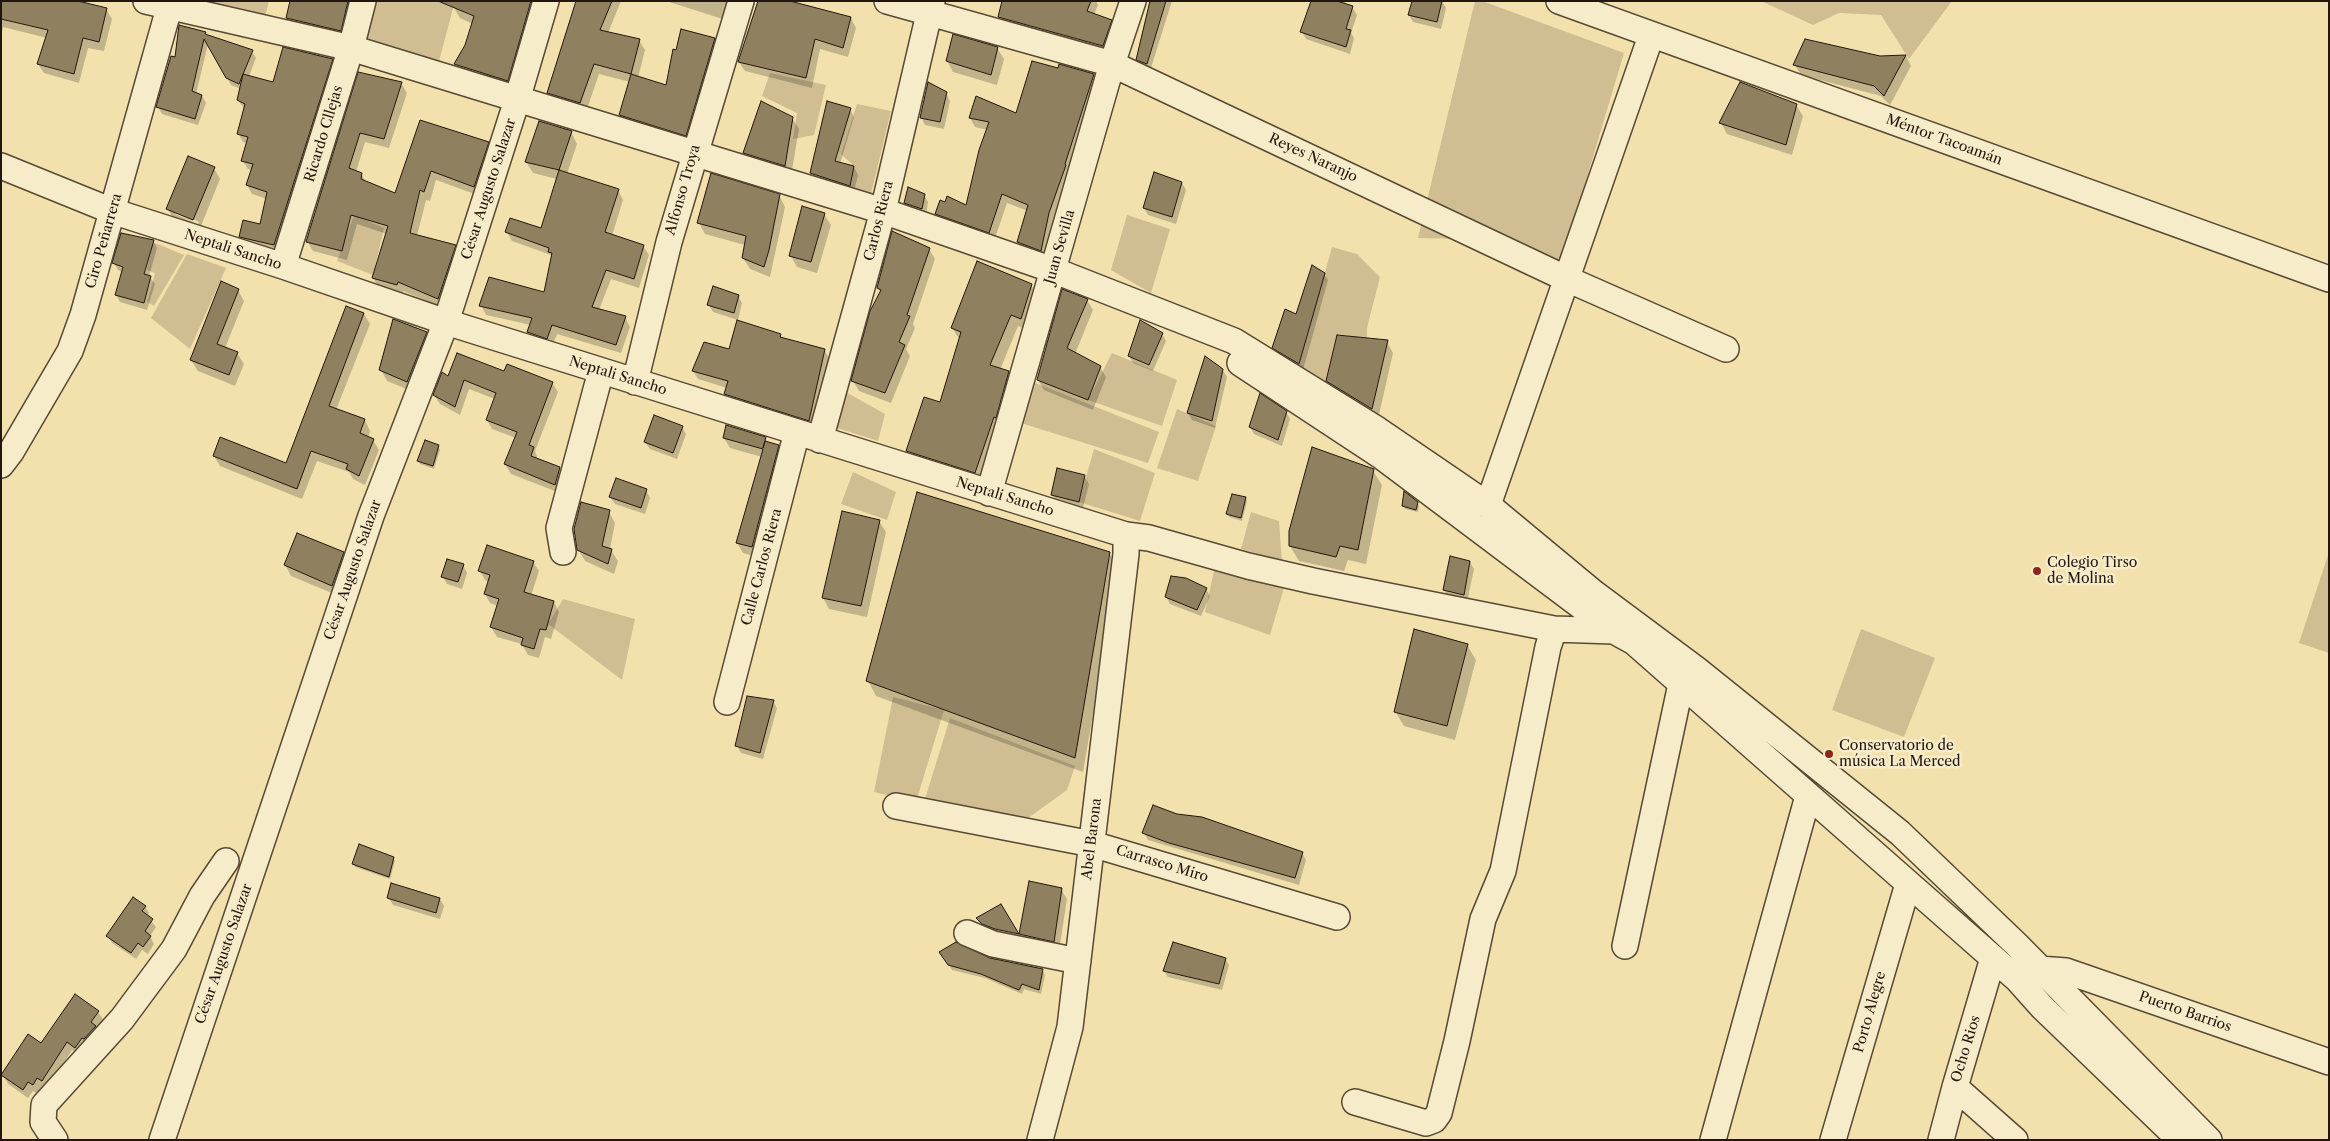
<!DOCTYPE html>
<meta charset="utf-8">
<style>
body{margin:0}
#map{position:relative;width:2330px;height:1141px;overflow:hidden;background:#f3e1ad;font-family:"Libre Caslon Text",serif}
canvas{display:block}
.frame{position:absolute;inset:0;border:2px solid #23160c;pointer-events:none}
</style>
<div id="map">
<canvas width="2330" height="1141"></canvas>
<div class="frame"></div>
</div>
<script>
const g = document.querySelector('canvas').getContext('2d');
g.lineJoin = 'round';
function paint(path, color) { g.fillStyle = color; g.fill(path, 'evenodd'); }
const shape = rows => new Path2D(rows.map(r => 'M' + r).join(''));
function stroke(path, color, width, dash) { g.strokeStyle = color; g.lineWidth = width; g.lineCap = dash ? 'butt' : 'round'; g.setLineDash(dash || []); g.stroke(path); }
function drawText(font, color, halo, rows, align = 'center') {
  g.font = font + ' "Libre Caslon Text",serif'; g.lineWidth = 5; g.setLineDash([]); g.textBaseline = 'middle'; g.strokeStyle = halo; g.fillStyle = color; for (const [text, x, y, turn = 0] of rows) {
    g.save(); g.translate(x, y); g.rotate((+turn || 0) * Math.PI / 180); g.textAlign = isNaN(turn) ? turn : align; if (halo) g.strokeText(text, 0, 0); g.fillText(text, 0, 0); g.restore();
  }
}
paint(shape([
 [206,1,269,1,265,17],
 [372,1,455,1,437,69,360,47],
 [1475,1,1482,1,1624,53,1559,271,1495,240,1418,238],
 [1761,1,1952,1,1909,59,1881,15,1839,13,1813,25],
 [770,73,826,85,814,135,793,139,797,113,762,96],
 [857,104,891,111,871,194,849,189,854,166,841,154],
 [354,215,384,228,373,275,337,261],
 [1127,215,1170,229,1151,293,1111,270],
 [153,242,184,255,154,306,147,302,155,273,147,270],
 [1332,247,1357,254,1380,277,1367,328,1367,338,1337,335,1326,381,1299,366],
 [187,254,226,268,190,349,151,318],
 [1112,353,1177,380,1162,426,1088,400],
 [1033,382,1159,432,1148,463,1021,423],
 [844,391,885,414,878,441,834,427],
 [1177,409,1216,426,1198,481,1157,468],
 [1094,449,1155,473,1140,521,1079,502],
 [853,472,896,492,887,520,841,504],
 [1251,512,1279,521,1282,562,1241,549],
 [2329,552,2329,653,2299,643],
 [1215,566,1284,588,1270,635,1205,612],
 [563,599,635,619,622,680,548,624],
 [1861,629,1935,658,1904,737,1832,710],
 [893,697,944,710,916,802,874,792],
 [950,718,1075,766,1067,790,1013,829,925,799]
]), '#d0be92');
paint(shape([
 [1,1,106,9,112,19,104,51,88,48,79,83,44,73,38,64,47,38,3,27,1,37],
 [292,1,359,1,346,41,293,29,287,18],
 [455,1,544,1,513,91,461,75,455,64,467,46,473,24,460,18,454,8],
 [576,1,621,1,608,33,639,40,645,50,638,78,667,86,714,39,720,49,691,145,627,125,621,115,630,82,599,74,586,112,554,103,549,93],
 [666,1,736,1,729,21],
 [1004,1,1096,1,1098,5,1094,15,1111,21,1116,30,1108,55,1005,27,1000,17],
 [1151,1,1172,1,1150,71,1142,67,1138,59],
 [1312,1,1345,1,1345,5,1352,7,1357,15,1351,33,1354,38,1350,54,1306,39,1302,32],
 [1413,1,1442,1,1446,8,1441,29,1413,22,1409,15],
 [851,18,856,28,848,57,820,49,812,88,745,71,739,62],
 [205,33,207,36,252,51,256,58,249,76,274,84,332,60,337,68,279,253,245,245,240,237,261,225,267,199,252,194,247,185,252,170,248,169,242,160,247,143,243,142,238,133,245,110,238,100,241,89,231,85,208,44,196,94,202,96,206,103,198,125,162,114,158,107,176,58],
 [997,48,1004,59,997,85,953,72,947,61],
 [1906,56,1911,66,1890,105,1881,96,1801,75,1795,65],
 [359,74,401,83,407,93,389,148,365,142,356,172,361,174,367,183,396,195,421,122,488,143,493,153,480,196,436,180,430,201,426,200,417,236,455,246,460,256,444,308,403,291,402,295,379,288,373,278,387,234,357,224,347,260,313,251,307,241],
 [1093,75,1099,84,1071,175,1053,222,1046,259,1024,251,1019,242,1028,211,1007,203,994,241,941,223,936,214,967,207,988,130,975,127,970,118,1017,115],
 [946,93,950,101,944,129,925,125,921,117],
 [1796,105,1803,116,1792,155,1727,134,1721,123],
 [850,109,854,117,840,164,854,167,858,175,854,192,815,180,811,173],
 [792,118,799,129,791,176,751,164,745,153],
 [571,132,577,144,567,174,618,190,623,200,612,236,643,246,649,255,639,288,611,279,599,310,625,317,630,327,621,353,557,334,552,347,534,342,528,332,531,325,486,315,481,305,545,294,551,255,512,241,507,232,542,230,557,179,533,173,526,162],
 [214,168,220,179,199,231,174,220,168,209],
 [175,211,199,222,198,224,175,214],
 [1182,183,1186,190,1176,224,1148,215,1144,208],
 [779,195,785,207,770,277,750,269,743,258,745,245,705,234,699,223],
 [924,195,928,202,926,216,909,210,905,203],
 [824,214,831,225,817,273,797,267,791,256],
 [153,241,157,248,149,276,155,284,147,310,120,302,116,295,122,272,118,270,114,263],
 [929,249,935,259,913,324,915,328,906,349,910,356,891,403,859,391,853,381,881,293,878,288],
 [1324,274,1328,280,1303,370,1278,354,1274,348],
 [1031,285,1038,297,1028,330,1018,326,1000,370,1008,372,1015,385,982,484,914,463,907,451,941,404,960,340,952,328],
 [238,290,244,301,225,348,237,353,244,364,235,386,198,371,191,360],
 [738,296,742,303,738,320,713,312,709,305],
 [1087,300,1093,310,1075,354,1100,367,1106,377,1093,410,1044,390,1038,380],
 [364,314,370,324,336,410,365,420,370,431,368,438,373,440,379,450,365,485,353,479,349,472,317,461,302,499,220,466,214,456,286,464],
 [426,333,432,344,414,392,387,381,381,370],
 [1162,334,1166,341,1153,371,1133,363,1129,356],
 [780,335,783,339,824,350,829,358,814,428,730,402,725,394,727,388,698,379,693,371,730,350],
 [1387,342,1393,353,1378,419,1334,392,1327,381],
 [1222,369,1227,377,1215,428,1192,420,1188,413],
 [505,373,552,383,558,392,535,451,538,460,560,468,565,477,560,493,511,474,505,464,516,438,492,429,487,420,495,399,469,389,460,415,440,404,434,395,449,378],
 [1286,412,1290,419,1282,446,1254,434,1250,427],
 [682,427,686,434,677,459,650,449,645,442],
 [724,438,765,438,768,443,778,446,784,456,758,557,743,553,737,543,762,457,730,448],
 [438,446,440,450,434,469,420,464,419,461],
 [1373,471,1382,485,1366,564,1348,560,1344,571,1299,561,1290,546],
 [1085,477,1089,484,1083,508,1056,502,1052,494],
 [646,490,650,498,645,514,615,504,610,497],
 [1233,496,1246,498,1247,502,1242,521,1229,517,1228,514],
 [1417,503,1419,506,1418,512,1405,509,1403,505],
 [609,512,615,523,610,549,618,561,614,574,585,561,578,549],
 [879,521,886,532,867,617,829,609,823,598],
 [343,553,349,564,339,596,291,576,285,565],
 [1109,553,1118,568,1083,772,876,696,868,681],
 [533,562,539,571,531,596,554,602,559,612,551,639,545,637,539,658,528,655,522,644,497,637,491,627,498,606,490,603,485,594,489,582,485,580,480,571],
 [1470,562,1474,569,1467,602,1448,597,1444,590],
 [463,565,467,573,462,589,447,584,443,577],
 [1206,589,1210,596,1201,616,1170,604,1166,597],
 [1467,645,1476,660,1455,740,1404,726,1395,711],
 [773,701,777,708,763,759,741,753,737,746],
 [1177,815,1302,853,1306,860,1299,885,1148,840,1144,832],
 [393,858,395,861,390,879,355,867,353,864],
 [1030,883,1061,889,1067,899,1059,951,987,931,978,918,1000,905,1020,938],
 [388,897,440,899,444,906,440,919,393,905],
 [145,906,149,913,147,916,156,927,150,936,154,944,148,954,142,950,136,959,112,943,108,936],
 [941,952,1042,970,1045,975,1041,994,1024,989,1022,994,985,978,952,970],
 [1225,959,1229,965,1222,990,1168,977,1164,971],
 [98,1012,104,1021,81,1056,72,1050,47,1089,43,1087,38,1094,33,1091,28,1098,8,1084,3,1075,41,1045]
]), '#0003');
const building = shape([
 [1,1,78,1,107,8,99,42,83,38,74,74,37,64,48,30,1,19,1,1],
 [290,1,348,1,341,31,286,18,290,1],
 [438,1,531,1,508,81,454,64,465,45,474,16,438,1],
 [576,1,612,1,600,30,640,39,631,74,594,64,580,103,547,93,576,1],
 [758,1,790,1,851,17,843,48,815,39,806,78,738,62,758,1],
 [1002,1,1091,1,1087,11,1112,20,1103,46,998,17,1002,1],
 [1150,1,1166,1,1147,64,1136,60,1150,1],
 [1311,1,1337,1,1353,6,1346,29,1351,30,1346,47,1300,32,1311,1],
 [1412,1,1442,1,1437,22,1408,15,1412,1],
 [179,25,206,32,205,34,253,50,239,84,226,78,204,39,192,91,202,95,195,119,156,107,171,56,175,57,179,25],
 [681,29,715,38,686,136,619,115,631,74,666,85,673,49,676,50,681,29],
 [953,34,998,47,991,75,946,61,953,34],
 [1805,39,1880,56,1906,55,1884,96,1874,86,1793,65,1805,39],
 [283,47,333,59,274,245,239,237,243,220,260,224,267,192,246,185,253,164,241,161,248,137,237,134,245,104,237,100,243,74,273,82,283,47],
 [1032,61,1058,68,1059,64,1094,74,1065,164,1066,165,1049,213,1041,251,1017,242,1028,205,1002,194,989,233,935,214,940,200,945,202,947,196,966,205,979,150,989,122,969,118,976,96,1016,113,1032,61],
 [358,72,402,82,384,139,360,133,349,168,362,173,361,179,395,193,420,120,489,142,474,187,431,171,424,192,420,190,410,233,456,245,438,299,398,282,397,285,372,278,388,226,351,215,342,251,306,242,358,72],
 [928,82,947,92,940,122,920,118,928,82],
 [1740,82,1797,104,1786,145,1719,123,1740,82],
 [761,101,793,117,785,166,743,153,761,101],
 [827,101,851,108,835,161,854,166,850,186,810,173,827,101],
 [539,121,572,131,559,170,525,162,539,121],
 [188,156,215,167,193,220,166,209,188,156],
 [559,170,619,189,605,232,644,245,634,279,606,270,592,307,626,316,616,345,552,325,547,339,527,332,532,318,479,306,489,277,544,292,552,253,548,252,549,248,505,232,510,218,541,228,559,170],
 [1154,172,1182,182,1172,217,1143,208,1154,172],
 [711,173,780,194,769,250,764,267,742,258,746,236,697,223,711,173],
 [908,187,925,194,922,209,904,203,908,187],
 [802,206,825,213,811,262,789,256,802,206],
 [892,231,930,248,907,315,910,316,899,342,905,345,885,393,851,381,870,311,881,290,877,288,892,231],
 [121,233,154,240,144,274,151,276,144,303,115,295,123,267,112,263,121,233],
 [977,261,1032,284,1021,319,1011,315,990,365,1009,371,996,418,994,417,975,473,906,451,924,397,940,402,961,332,951,328,977,261],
 [1312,265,1325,273,1299,364,1272,348,1285,309,1296,314,1312,265],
 [221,281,239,289,217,344,238,352,229,375,190,360,221,281],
 [713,286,739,295,734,313,707,305,713,286],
 [1062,289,1088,299,1067,348,1101,366,1088,400,1037,380,1062,289],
 [346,306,364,313,329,406,365,419,360,433,374,439,359,476,346,469,348,464,311,451,297,489,213,456,220,437,286,463,346,306],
 [393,319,427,332,407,382,379,370,393,319],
 [737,320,781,334,780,337,825,349,809,421,724,394,728,381,692,371,704,342,729,349,737,320],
 [1140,320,1163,333,1149,365,1128,356,1140,320],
 [1337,335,1388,340,1372,409,1326,381,1337,335],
 [457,353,504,371,507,364,553,382,529,445,534,447,531,456,560,467,555,485,504,464,517,432,486,420,496,393,464,380,455,407,433,395,442,372,448,376,457,353],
 [1205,356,1223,369,1212,421,1187,413,1205,356],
 [1260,393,1287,411,1278,440,1249,427,1260,393],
 [654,415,683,426,673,453,644,442,654,415],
 [726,425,766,437,763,448,765,441,779,445,752,547,736,543,763,449,723,438,726,425],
 [425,440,439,445,433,466,417,461,425,440],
 [1312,447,1374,469,1358,550,1340,546,1336,557,1289,546,1289,531,1312,447],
 [1057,468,1085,475,1079,502,1051,495,1057,468],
 [616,478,647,489,641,508,609,497,616,478],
 [1404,491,1418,502,1416,510,1402,506,1404,491],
 [917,492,1110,552,1075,758,866,681,917,492],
 [1232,494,1246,497,1241,518,1226,514,1232,494],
 [581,502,610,510,602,546,612,549,608,564,577,550,574,529,581,502],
 [842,511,880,520,861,606,822,598,842,511],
 [297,533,344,552,332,586,284,565,297,533],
 [487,545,534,561,524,592,554,601,546,630,540,629,534,649,521,645,523,638,490,627,499,599,484,594,490,575,478,571,487,545],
 [1450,556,1470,561,1464,595,1443,590,1450,556],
 [447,559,464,564,458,582,441,577,447,559],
 [1171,576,1186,578,1207,588,1197,610,1165,597,1171,576],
 [1414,629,1468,644,1447,726,1394,712,1414,629],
 [747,696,774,700,760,753,735,746,747,696],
 [1153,805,1177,814,1202,817,1303,852,1295,878,1169,843,1142,833,1153,805],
 [359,844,394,857,389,877,352,864,359,844],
 [1029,881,1062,888,1054,942,1019,934,1029,881],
 [391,883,440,898,436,913,387,898,391,883],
 [133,897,146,906,142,911,153,919,145,931,151,936,143,947,138,943,131,953,106,936,133,897],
 [1001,904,1019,934,995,929,982,924,976,918,1001,904],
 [956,942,990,958,1043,969,1039,990,1022,984,1019,990,981,974,948,965,939,952,956,942],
 [1173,942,1226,958,1219,984,1163,971,1173,942],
 [75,994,99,1011,91,1022,96,1026,84,1039,82,1038,75,1048,67,1042,42,1081,37,1078,33,1085,28,1082,23,1090,1,1075,28,1034,41,1043,75,994]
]);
paint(building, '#8f8060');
stroke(building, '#23160c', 1);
const minor = shape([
 [146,1,351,48,883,211,1053,270,1234,341,1378,430,1488,505,1594,593,1696,669,1900,833,2017,945,2209,1140],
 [887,1,1112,64,1567,279,1726,349],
 [1559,1,2329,279],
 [1,166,112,211,283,266,446,322,1126,535,1149,538,1248,566,1313,581,1554,629],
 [283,266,351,48,363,1],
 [1240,363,1381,456,1614,631,1634,642,2017,979,2042,1007,2180,1140],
 [635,382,669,242,741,1],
 [820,440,883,211,932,1],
 [1,465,11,452,70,351,83,315,171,1],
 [989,493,1112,64,1133,1],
 [1488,505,1651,36],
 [563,552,559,528,601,371],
 [727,702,797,432],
 [896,806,1092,844,1337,917],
 [967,933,993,944,1078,961],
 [1625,946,1681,684],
 [2039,969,2066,971,2329,1062],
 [1955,1087,2015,1140],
 [1355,1102,1426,1123,1434,1120,1439,1113,1457,1041,1483,919,1503,871,1548,647,1554,629,1614,631],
 [55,1140,43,1122,44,1105,122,1019,174,949,202,896,226,861],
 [162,1140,371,516,446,322,517,100,546,1],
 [1040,1140,1070,1027,1126,554,1126,535],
 [1713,1140,1808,796],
 [1833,1140,1908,884],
 [1941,1140,1955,1087,1993,958]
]);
stroke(minor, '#574934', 28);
stroke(minor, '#f7ecca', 25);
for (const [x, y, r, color] of [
 [2037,571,5,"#8f2418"],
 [1829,754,5,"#8f2418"]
]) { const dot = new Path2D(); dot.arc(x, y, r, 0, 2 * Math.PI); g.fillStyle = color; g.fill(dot); stroke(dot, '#f7ecca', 2); }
drawText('14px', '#23160c', '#f7ecca', [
 ["Ricardo Cllejas",324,134,-73],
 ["Méntor Tacoamán",1944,140,20],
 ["Reyes Naranjo",1313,158,25],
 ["César Augusto Salazar",489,189,-72],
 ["Alfonso Troya",683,190,-74],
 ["Carlos Riera",879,221,-76],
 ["Ciro Peñarrera",104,241,-74],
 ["Juan Sevilla",1060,247,-74],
 ["Neptali Sancho",233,250,18],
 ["Neptali Sancho",618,376,17],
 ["Neptali Sancho",1005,497,17],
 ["Calle Carlos Riera",762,567,-75],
 ["César Augusto Salazar",353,570,-71],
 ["Abel Barona",1092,839,-83],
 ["Carrasco Miro",1162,864,17],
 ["César Augusto Salazar",224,954,-71],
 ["Porto Alegre",1870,1012,-74],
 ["Puerto Barrios",2185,1012,19],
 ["Ocho Rios",1966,1049,-73]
]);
drawText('14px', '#23160c', '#f7ecca', [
 ["Colegio Tirso",2047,563],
 ["de Molina",2047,579],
 ["Conservatorio de",1839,746],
 ["música La Merced",1839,762]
], 'left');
</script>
